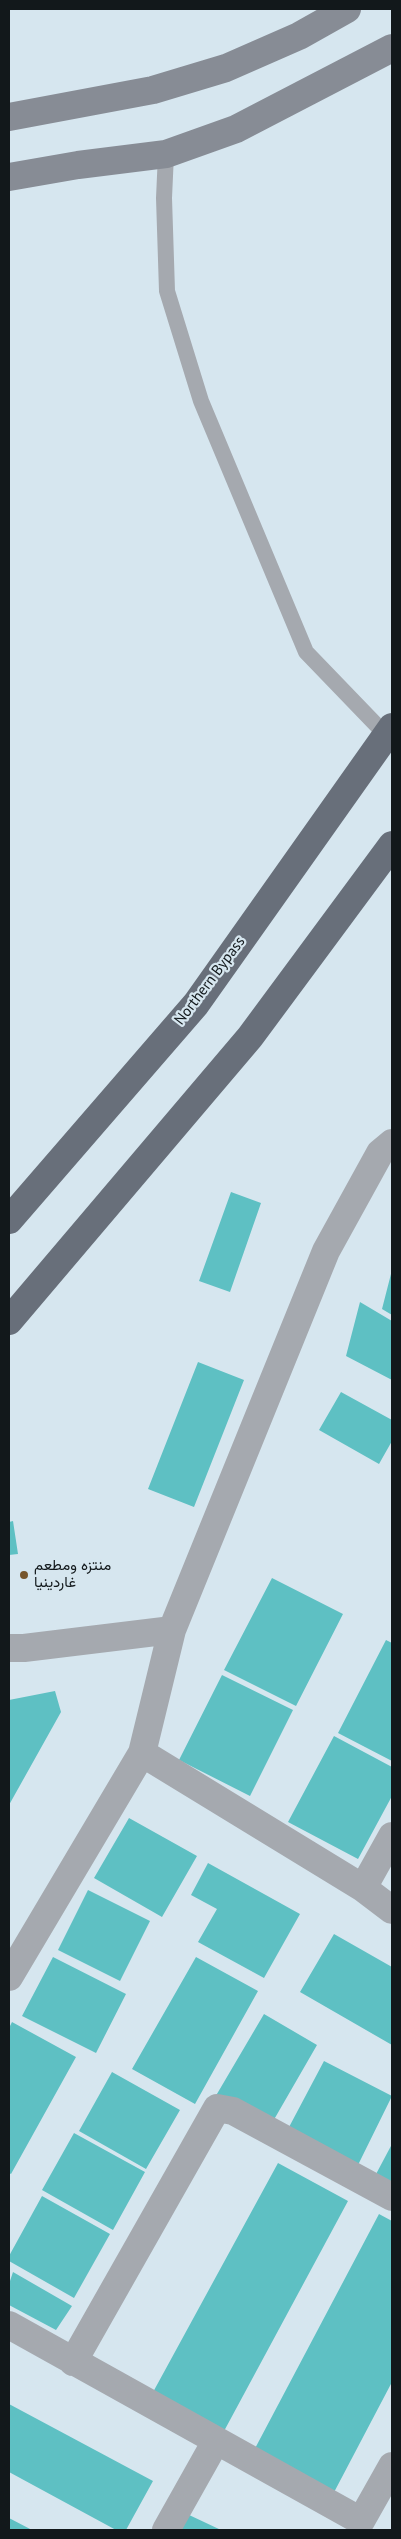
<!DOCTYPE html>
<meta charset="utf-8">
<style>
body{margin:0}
#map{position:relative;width:401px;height:2539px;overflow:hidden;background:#d6e6ef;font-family:"PT Sans",sans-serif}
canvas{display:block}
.frame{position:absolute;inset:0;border:10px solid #12181b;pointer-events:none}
</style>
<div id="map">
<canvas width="401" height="2539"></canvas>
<div class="frame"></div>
</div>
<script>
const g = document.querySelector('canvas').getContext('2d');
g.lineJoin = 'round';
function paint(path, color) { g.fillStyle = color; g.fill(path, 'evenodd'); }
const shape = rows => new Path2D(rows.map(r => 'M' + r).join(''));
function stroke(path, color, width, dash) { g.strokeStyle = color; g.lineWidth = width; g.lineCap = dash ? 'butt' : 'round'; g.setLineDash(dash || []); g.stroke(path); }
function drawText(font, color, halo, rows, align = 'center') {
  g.font = font + ' "PT Sans",Vazirmatn,sans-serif'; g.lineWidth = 4.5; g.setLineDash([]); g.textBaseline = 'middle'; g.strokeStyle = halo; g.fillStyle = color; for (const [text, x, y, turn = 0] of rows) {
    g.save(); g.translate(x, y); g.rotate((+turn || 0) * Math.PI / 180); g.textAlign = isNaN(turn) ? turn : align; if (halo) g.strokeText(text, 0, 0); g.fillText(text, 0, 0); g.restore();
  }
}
paint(shape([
 [231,1192,261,1203,230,1292,199,1281],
 [392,1270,392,1315,382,1309],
 [360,1302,392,1321,392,1380,346,1356],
 [198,1362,244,1380,194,1507,148,1489],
 [341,1392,392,1420,392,1441,379,1464,319,1430],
 [13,1521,18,1554,9,1555,9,1522],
 [272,1578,343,1614,296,1706,224,1670],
 [386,1640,392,1643,392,1761,338,1733],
 [222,1675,293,1710,250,1796,179,1760],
 [55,1691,61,1712,9,1805,9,1700],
 [334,1736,392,1767,392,1796,358,1859,288,1822],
 [129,1818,197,1856,162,1917,94,1878],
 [208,1863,300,1914,264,1978,198,1942,217,1909,191,1895],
 [88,1890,150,1921,120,1981,58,1950],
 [334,1934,392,1967,392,2045,300,1992],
 [53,1957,126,1994,96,2053,22,2016],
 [196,1957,258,1991,195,2104,132,2069],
 [264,2014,317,2045,268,2130,214,2099],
 [12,2022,76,2057,11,2174,9,2173,9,2028],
 [324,2061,392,2096,358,2165,288,2129],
 [112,2072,180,2110,146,2169,79,2131],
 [74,2133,145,2172,113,2230,42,2190],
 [392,2144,392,2185,375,2176],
 [278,2163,348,2201,223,2433,152,2394],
 [42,2196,110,2234,74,2298,9,2261,9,2256],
 [379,2214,392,2221,392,2382,331,2498,251,2456],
 [13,2272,72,2306,56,2330,9,2305,9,2284],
 [9,2404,153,2481,126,2530,116,2530,9,2472],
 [187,2514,221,2530,180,2530],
 [9,2518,32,2530,9,2530]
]), '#5ec0c3');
stroke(shape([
 [166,154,164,198,167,291,201,401,306,652,386,735]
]), '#a5a9af', 16);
stroke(shape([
 [9,1648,24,1648,172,1630],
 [142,1753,363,1888,392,1910],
 [363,1888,392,1836],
 [9,1977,142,1753,172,1630,326,1251,380,1153,392,1143],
 [9,2325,361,2521,392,2466],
 [73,2362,217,2108,233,2111,392,2197],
 [166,2530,216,2441]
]), '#a5a9af', 28);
stroke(shape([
 [9,117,153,90,226,68,299,36,347,9],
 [9,177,78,165,166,154,236,129,392,48]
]), '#878c95', 28);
stroke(shape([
 [9,1220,196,1004,392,727],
 [9,1321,250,1037,392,845]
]), '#686f7a', 28);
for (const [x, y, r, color] of [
 [24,1575,5,"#76562c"]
]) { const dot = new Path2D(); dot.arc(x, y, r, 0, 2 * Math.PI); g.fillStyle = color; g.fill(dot); stroke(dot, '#d6e6ef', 2); }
drawText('15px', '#12181b', '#d6e6ef', [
 ["Northern Bypass",210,981,-53]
]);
drawText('15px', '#12181b', '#d6e6ef', [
 ["منتزه ومطعم",34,1566],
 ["غاردينيا",34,1583]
], 'left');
</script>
